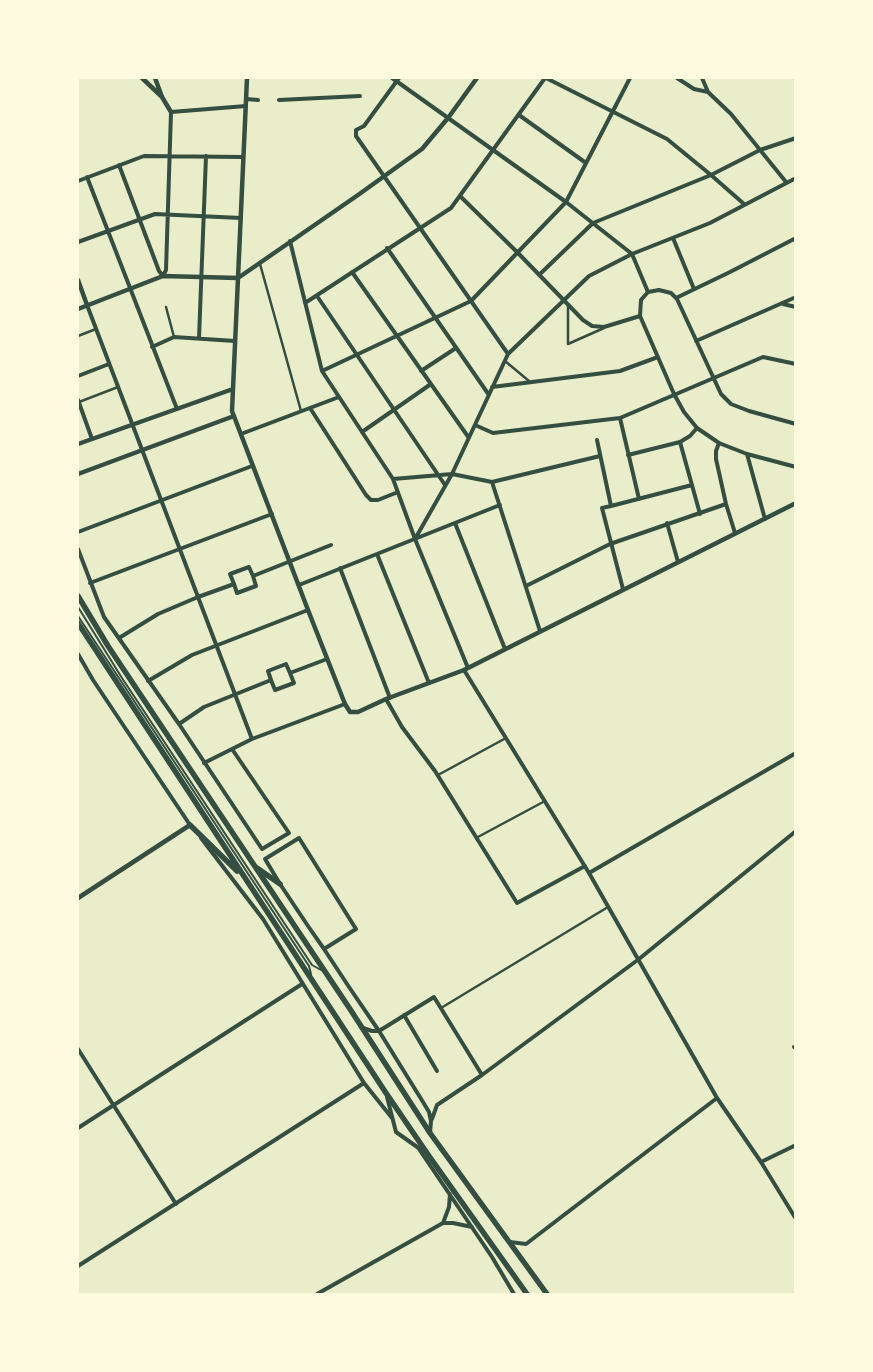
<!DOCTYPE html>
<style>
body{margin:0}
#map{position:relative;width:873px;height:1372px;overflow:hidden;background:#e9edc9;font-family:"Fira Sans",sans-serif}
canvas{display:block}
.frame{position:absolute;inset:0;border:79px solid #fefae0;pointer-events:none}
</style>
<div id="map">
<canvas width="873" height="1372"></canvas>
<div class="frame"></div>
</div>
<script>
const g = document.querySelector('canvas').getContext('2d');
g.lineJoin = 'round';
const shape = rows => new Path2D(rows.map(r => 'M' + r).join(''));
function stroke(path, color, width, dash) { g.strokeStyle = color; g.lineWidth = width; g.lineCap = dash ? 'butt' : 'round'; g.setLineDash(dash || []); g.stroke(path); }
stroke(shape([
 [78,607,122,678,312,965,321,970],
 [78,616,309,966,311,974]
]), '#344e41', 2);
stroke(shape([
 [260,264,301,411],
 [568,306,568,344,604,328],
 [166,307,174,337],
 [78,336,96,329],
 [505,361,529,381],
 [79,402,118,387],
 [438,775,506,738],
 [476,838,545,801],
 [441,1008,608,907]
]), '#344e41', 2.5);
stroke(shape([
 [392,78,566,202,632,254,648,292],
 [399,78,364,126,356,130,356,136,508,354],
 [546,78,667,139,711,175,744,204],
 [677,78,694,89,708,92,731,114,786,182],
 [702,78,708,92],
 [246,99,258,100],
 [279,100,360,96],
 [519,115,586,163],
 [119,165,159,271,163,276,166,270,171,112,246,106],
 [87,177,177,409],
 [78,181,144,156,243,157],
 [460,196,518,253,583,320,592,326,604,327,640,316],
 [673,238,694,289],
 [290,241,322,371,393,479,415,539,468,668],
 [78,242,155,214,241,218],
 [387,248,489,395],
 [352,272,469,438],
 [539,275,593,223,711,175,760,150,796,138],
 [317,296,445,485],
 [676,298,730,272,796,238],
 [305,303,451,208,545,78],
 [783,304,796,307],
 [87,305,252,739],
 [199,338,206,156],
 [696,341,796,297],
 [152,347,174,337,235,341],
 [322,371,471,301,566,202,630,78],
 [421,371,456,348],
 [78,376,109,364],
 [492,387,620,371,658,357],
 [78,400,92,439],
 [310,408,366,495,371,500,378,500,398,492],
 [620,418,639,499],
 [796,424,749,411,731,404,721,394,677,299,671,293,659,290,648,292,641,300,640,316,674,394,684,412,697,428,719,443,747,454,796,467],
 [475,425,493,433,620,418,763,357,796,364],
 [362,432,431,384],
 [241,434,339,397],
 [597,440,611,506,602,508,623,589],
 [680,442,700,514],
 [719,443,716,451,716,459,726,504,735,533],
 [747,454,765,519],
 [628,455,680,442,690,436,697,428],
 [393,479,452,474,492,482,600,456],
 [492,482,540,631],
 [611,506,692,485],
 [455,523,505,649],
 [667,523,678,562],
 [78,532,252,466],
 [415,539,452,474,508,354,589,276,632,254,710,223,796,178],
 [78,549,104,617,179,724,262,849,289,833,232,749],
 [377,554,429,683],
 [340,568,390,698],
 [90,583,272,514],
 [234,584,230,574,249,567,253,576,331,545],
 [299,585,500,505],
 [526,586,610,544,726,504],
 [119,638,158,614,198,597,234,584,237,593,256,586,253,576],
 [78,654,93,680,190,825],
 [464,670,589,873,717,1098,761,1162,796,1219],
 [271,680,268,671,286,664,290,673,327,659],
 [148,681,192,655,308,610],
 [386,699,402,727,435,771,517,903,585,866],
 [179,724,204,707,271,680,275,690,294,683,290,673],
 [204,763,252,739,345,704],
 [201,838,263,919,364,1083,392,1118],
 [589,873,796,753],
 [324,949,356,929,299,838,265,859,280,884,308,926,324,949,349,987,379,1031,423,1102,429,1112,431,1121,430,1133],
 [404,1015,437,1071],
 [363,1028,372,1031,379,1031,434,997,482,1075],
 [794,1047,796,1047],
 [78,1049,176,1204],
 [387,1097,396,1132,420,1149],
 [437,1105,482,1075,639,959,796,831],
 [432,1119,437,1105],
 [78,1128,302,984],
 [419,1149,492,1257,514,1294],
 [761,1162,796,1145],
 [450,1194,449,1207,443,1223,453,1223,472,1227],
 [510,1242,526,1244,717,1098],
 [78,1266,364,1083],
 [317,1294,443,1223]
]), '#344e41', 4);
stroke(shape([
 [142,78,161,96],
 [155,78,162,97,171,112],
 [247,78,232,411,308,610,345,704,350,712,358,712,386,699,464,670,796,503],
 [78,280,87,305],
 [78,309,163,276,238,278,358,195,422,149,448,118,477,78],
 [78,444,233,389],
 [78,474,234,416],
 [78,898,190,825]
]), '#344e41', 4.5);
stroke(shape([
 [78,596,108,646,350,1009,430,1133,547,1294],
 [78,623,386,1093,429,1156,527,1294],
 [190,825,237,871],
 [257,868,280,884]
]), '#344e41', 5.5);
</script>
